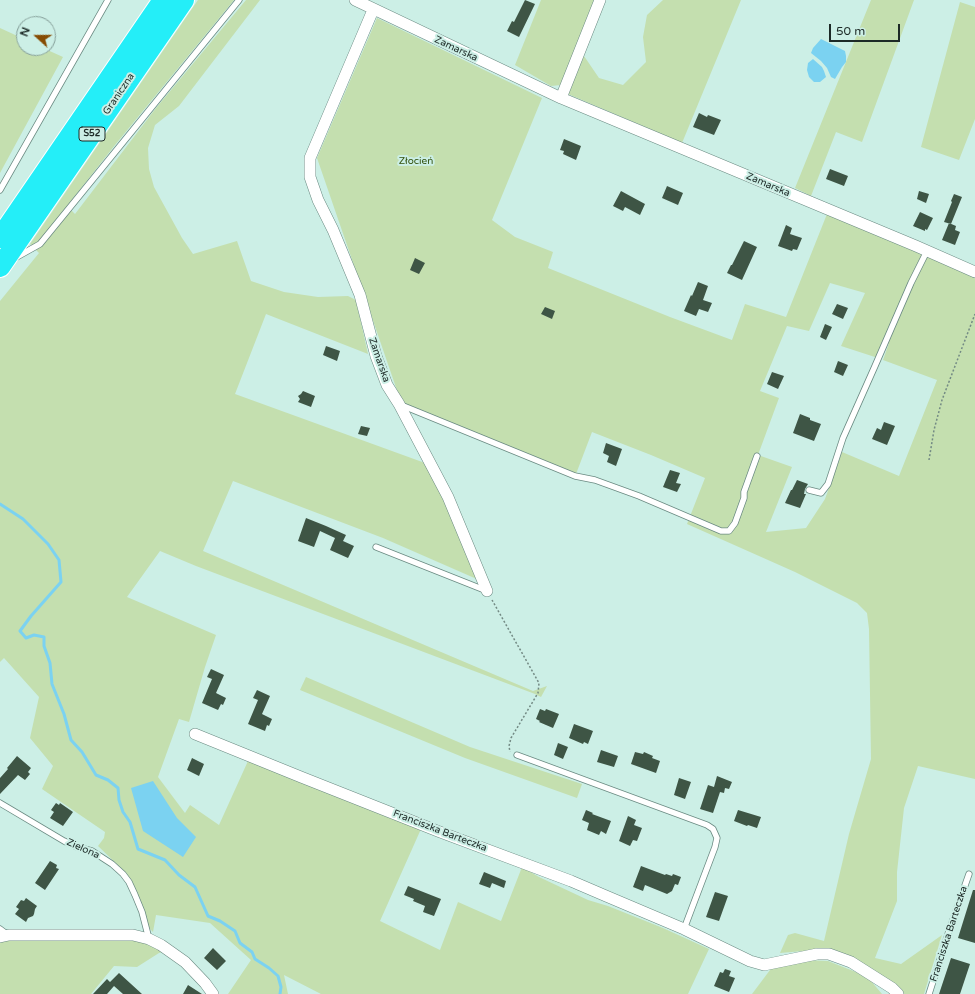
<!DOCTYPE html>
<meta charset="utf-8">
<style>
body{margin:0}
#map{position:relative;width:975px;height:994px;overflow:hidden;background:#ccefe6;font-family:"Varela Round",sans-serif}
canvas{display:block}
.north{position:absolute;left:16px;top:16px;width:40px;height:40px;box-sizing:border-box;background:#ccefe6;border:1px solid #86a09a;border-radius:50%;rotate:291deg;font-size:11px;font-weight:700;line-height:16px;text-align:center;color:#1d2a27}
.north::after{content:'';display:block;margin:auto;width:14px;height:18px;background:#864c03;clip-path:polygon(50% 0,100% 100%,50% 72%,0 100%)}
.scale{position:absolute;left:829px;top:24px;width:71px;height:18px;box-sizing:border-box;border:2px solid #1d2a27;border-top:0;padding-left:5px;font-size:12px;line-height:14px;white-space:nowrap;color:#1d2a27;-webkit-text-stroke:3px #ccefe6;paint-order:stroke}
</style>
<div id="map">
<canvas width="975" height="994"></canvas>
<div class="north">N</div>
<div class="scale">50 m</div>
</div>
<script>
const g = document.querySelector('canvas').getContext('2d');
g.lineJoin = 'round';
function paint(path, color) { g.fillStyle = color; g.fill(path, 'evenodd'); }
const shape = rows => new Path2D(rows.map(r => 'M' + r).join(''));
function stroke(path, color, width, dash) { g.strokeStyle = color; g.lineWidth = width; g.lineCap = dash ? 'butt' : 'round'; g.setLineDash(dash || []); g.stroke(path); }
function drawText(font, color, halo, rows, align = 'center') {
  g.font = font + ' "Varela Round",sans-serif'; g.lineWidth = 4; g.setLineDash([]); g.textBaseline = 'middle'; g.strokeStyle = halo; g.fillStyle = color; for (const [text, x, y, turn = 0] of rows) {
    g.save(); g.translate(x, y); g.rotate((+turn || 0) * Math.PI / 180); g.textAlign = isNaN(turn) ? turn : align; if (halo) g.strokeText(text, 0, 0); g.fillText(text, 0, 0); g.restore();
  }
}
paint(shape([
 [198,0,234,0,115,145,67,206,75,214,156,108,246,0,260,0,179,106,155,125,148,148,149,169,154,187,182,238,193,254,237,241,251,281,284,292,318,297,348,296,356,300,368,354,266,314,235,394,425,463,445,497,479,580,383,538,233,481,203,551,533,691,547,686,541,697,535,694,196,566,160,551,127,597,216,635,205,667,189,722,179,719,158,777,185,813,190,805,219,825,248,761,421,829,380,921,440,950,458,902,501,921,522,867,539,877,588,900,608,906,663,928,709,949,688,994,321,994,284,975,288,994,228,994,251,960,210,923,156,915,153,932,149,928,127,874,98,846,104,838,105,832,42,789,53,766,30,738,39,697,4,658,0,662,0,301,39,253,30,244],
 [541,0,594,0,561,85,551,86,515,65],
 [663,0,741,0,682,143,568,94,584,56,599,78,623,85,646,62,643,37,647,15],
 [871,0,914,0,862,142,836,132,811,196,795,188],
 [960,2,975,7,975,119,959,160,921,147],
 [377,18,542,98,492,220,515,237,553,252,548,268,670,317,732,340,745,304,786,317,827,214,975,275,975,779,918,766,904,808,897,872,897,901,875,958,901,964,942,935,924,994,892,994,827,949,780,953,788,935,795,933,824,941,849,834,871,759,869,629,867,613,857,603,795,572,687,524,705,478,651,455,592,432,576,474,401,402,317,158],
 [830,283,865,293,841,346,878,358,889,343,883,360,937,380,899,476,842,452,825,499,806,528,766,532,792,467,758,455,779,398,760,391,787,326,809,331],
 [0,28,24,39,24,48,43,48,63,57,0,173],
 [306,677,470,747,582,784,577,798,465,758,300,690],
 [133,939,151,944,166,951,159,953,137,967,114,966,91,994,0,994,0,940],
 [804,960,828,961,861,974,871,981,882,994,752,994,773,966]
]), '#c4dfaf');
paint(shape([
 [821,39,845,51,846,56,846,62,842,67,835,79,831,77,827,68,821,61,811,53,813,48],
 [813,59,822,67,824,71,826,77,820,82,814,82,809,77,807,70,808,63],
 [153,781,177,818,196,837,183,857,143,831,131,788]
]), '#7bd2f1');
stroke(shape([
 [0,504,23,519,48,544,59,560,61,582,31,616,20,631,26,638,34,635,44,637,44,646,50,663,52,684,64,714,71,740,82,752,96,775,108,780,118,788,119,800,123,812,130,822,138,849,165,860,179,875,195,887,208,916,220,921,235,931,240,943,252,952,255,959,269,968,278,976,281,987,280,994]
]), '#7bd2f1', 3);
paint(shape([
 [525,0,535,4,519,37,507,31,512,21,514,22],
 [699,113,707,117,708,115,721,120,714,135,693,127],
 [564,139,581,146,576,160,563,154,564,151,560,150],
 [830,169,848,176,844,186,826,179],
 [667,186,683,193,678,205,662,198],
 [621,191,645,204,640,215,625,207,623,211,613,206],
 [919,191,929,194,926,203,917,199],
 [954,194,962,197,951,224,944,222,952,202,951,201],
 [920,212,933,218,927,230,925,229,925,231,913,226],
 [949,223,956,226,955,230,960,232,955,245,942,240],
 [786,225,792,228,790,234,802,238,797,250,793,249,792,251,778,246],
 [744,241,757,247,742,280,727,273,731,265,732,265],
 [415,258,425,263,419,274,410,270],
 [698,282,708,286,703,300,712,303,708,312,699,309,696,316,684,311,691,295,692,296],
 [837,304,848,308,843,319,832,314],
 [545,307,555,311,552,319,541,314],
 [825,324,832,327,826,340,820,337],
 [326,346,340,351,337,361,323,355],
 [838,361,848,365,843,376,834,372],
 [772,372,784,376,778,389,767,384],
 [303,391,315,396,311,407,298,402,300,399,298,396,301,394],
 [800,414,810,418,810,420,821,424,814,441,793,433],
 [884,422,895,426,887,445,872,439,877,428,881,430],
 [361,426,370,428,367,436,358,434],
 [606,443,622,449,616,466,607,462,609,456,603,453],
 [670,470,680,473,676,483,681,484,677,492,663,487],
 [797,480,808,484,805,489,804,494,806,494,800,508,785,503,791,490,792,490],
 [306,518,326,526,346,535,343,541,354,546,348,558,330,550,335,538,320,531,314,547,298,541],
 [211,669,224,675,216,693,226,698,223,705,221,704,218,710,202,703,212,679,207,677],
 [257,690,270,696,262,714,272,719,269,726,267,725,265,731,248,724,258,700,253,698],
 [540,709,545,711,546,709,559,714,553,728,539,722,540,721,536,719],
 [574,724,593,731,588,744,584,742,583,744,569,738],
 [558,743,568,747,563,759,554,755],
 [601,750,618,756,614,767,597,762],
 [635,752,643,754,644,752,653,756,652,758,660,761,656,773,631,764],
 [17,756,31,768,28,772,30,774,25,780,18,775,0,794,0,778,8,769,7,768],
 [192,758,204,764,199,776,187,770],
 [717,776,732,782,729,789,725,788,724,793,720,792,713,813,700,809,708,785,714,787],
 [679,778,691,782,685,799,674,795],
 [56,803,59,805,60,803,73,812,63,826,50,818,54,812,51,810],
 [586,810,593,813,592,814,611,821,606,834,601,831,599,835,587,830,589,823,582,820],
 [738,810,761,817,757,828,748,825,747,826,734,821],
 [628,816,636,820,634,825,642,828,637,841,633,840,630,846,619,841],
 [50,861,57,865,56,868,59,869,45,890,35,883],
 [641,866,665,875,666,874,672,876,673,874,681,877,678,885,675,884,672,891,667,894,645,885,643,891,633,887],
 [484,872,506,881,504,888,492,883,490,888,479,884],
 [408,886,441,899,434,916,423,912,425,906,413,901,414,899,404,895],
 [973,890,975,890,975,943,958,938],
 [715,892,728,896,719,921,706,917],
 [26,898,37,906,35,909,34,914,33,916,28,918,26,922,15,914,19,909,16,907,21,900,24,901],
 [213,948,226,961,217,970,204,958],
 [951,958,970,964,960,994,939,994],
 [725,969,731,971,729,976,735,978,729,992,714,986,720,972,723,973],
 [119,973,142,994,123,994,114,986,107,994,93,994,107,979,110,982],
 [188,985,202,994,183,994]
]), '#3e5545');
const lane = shape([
 [0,190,108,0],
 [15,258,40,244,239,0],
 [401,405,575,476,595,480,639,496,721,531,729,531,735,523,744,498,744,492,757,456],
 [809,490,821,493,828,484,843,438,875,366,911,283,927,251],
 [376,547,487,591],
 [517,755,707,825,713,829,717,838,715,847,684,929],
 [0,803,64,841,77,847,92,851,112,864,123,874,129,882,135,895,142,912,149,939],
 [0,929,8,935],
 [929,994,948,934,969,874]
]);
const street = shape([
 [355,0,561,98,916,246,975,272],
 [373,10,310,158,310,177,318,200,333,230,360,295,376,356,387,385,399,404,448,497,487,591],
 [561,98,600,0],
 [195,734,301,777,440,832,571,881,606,896,684,929,750,961,764,965,817,954,829,954,851,962,892,988,898,994],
 [0,937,9,935,133,935,149,939,161,945,185,962,205,983,213,994]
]);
const highway = shape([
 [0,238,163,0],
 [0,267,184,0]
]);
stroke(lane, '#6a8a82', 7);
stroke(street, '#6a8a82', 12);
stroke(highway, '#fff', 22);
stroke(shape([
 [929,460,934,430,942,400,975,314],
 [492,600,539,683,538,693,511,738,509,746,510,752]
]), '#738a84', 1.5, [2, 2]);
stroke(lane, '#fff', 5.5);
stroke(street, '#fff', 11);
stroke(highway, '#24eef8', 20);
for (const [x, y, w] of [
 [92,134,26]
]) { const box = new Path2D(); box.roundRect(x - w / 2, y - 7, w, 14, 3); g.fillStyle = '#ccefe6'; g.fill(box); stroke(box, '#1d2a27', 1); }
drawText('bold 9px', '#1d2a27', null, [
 ["S52",92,134]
]);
drawText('10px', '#1d2a27', '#ccefe6', [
 ["Zamarska",456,49,25],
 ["Graniczna",119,94,-56],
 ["Zamarska",768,185,23],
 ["Zamarska",379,360,71],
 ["Franciszka Barteczka",440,831,21],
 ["Zielona",83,849,24],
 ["Franciszka Barteczka",949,934,-72]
]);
drawText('10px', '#32510d', '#ccefe6', [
 ["Złocień",416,161]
]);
</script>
